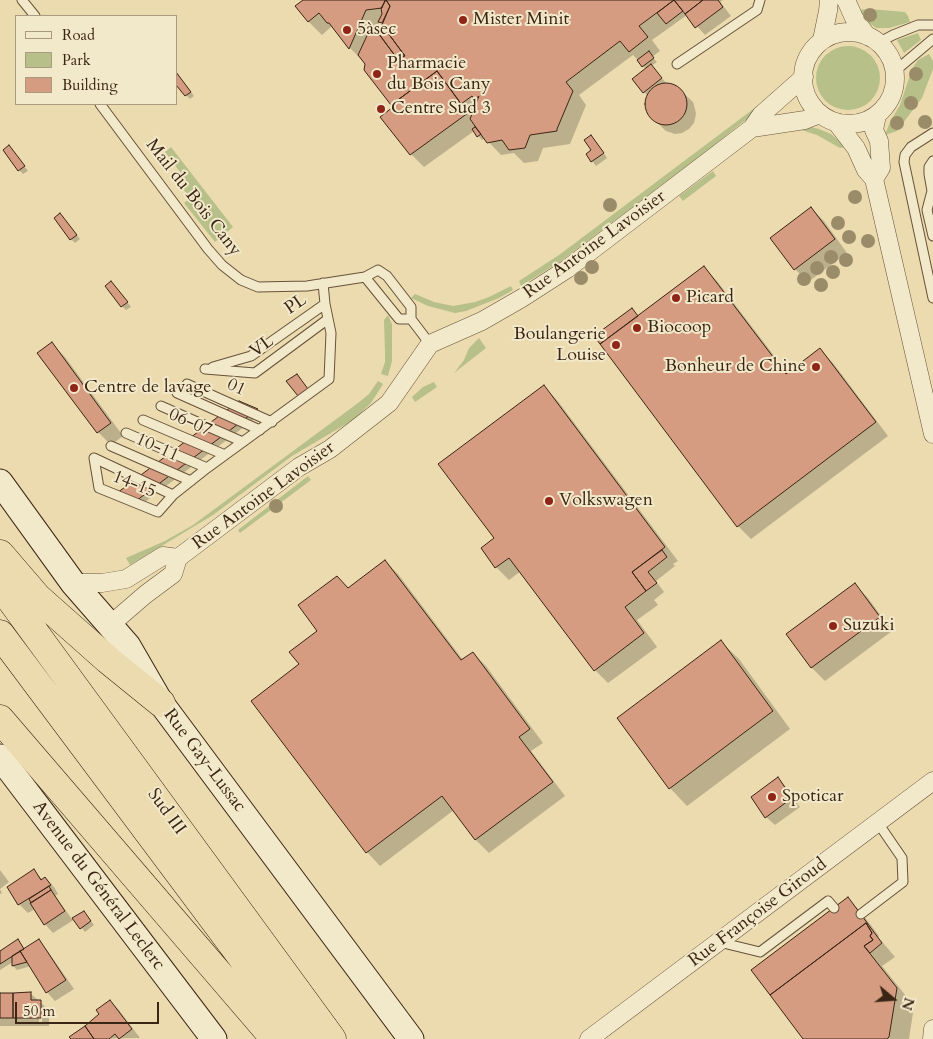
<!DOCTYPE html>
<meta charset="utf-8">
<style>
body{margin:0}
#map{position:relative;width:933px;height:1039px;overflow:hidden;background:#ebdbae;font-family:Cardo,serif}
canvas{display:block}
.legend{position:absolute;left:15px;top:15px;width:162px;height:90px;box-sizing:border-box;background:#f2e8ca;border:1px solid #a99a81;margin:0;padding:6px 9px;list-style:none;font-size:15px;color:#3b2514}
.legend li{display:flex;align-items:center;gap:10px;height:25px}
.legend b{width:25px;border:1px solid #a99a81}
.north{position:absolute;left:868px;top:974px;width:50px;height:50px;-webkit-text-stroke:4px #f2e8ca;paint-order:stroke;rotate:108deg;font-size:14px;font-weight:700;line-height:20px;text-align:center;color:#3b2514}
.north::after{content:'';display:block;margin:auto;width:18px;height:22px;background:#3b2514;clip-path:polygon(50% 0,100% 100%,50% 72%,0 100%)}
.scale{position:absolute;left:15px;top:1002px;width:144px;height:22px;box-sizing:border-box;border:2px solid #3b2514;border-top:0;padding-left:6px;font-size:15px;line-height:18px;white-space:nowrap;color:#3b2514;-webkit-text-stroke:4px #f2e8ca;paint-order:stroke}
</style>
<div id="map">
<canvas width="933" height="1039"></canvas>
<ul class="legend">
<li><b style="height:6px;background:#f2e8ca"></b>Road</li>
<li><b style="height:14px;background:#b8c089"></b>Park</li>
<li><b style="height:14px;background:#d59c82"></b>Building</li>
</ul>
<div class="north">N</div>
<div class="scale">50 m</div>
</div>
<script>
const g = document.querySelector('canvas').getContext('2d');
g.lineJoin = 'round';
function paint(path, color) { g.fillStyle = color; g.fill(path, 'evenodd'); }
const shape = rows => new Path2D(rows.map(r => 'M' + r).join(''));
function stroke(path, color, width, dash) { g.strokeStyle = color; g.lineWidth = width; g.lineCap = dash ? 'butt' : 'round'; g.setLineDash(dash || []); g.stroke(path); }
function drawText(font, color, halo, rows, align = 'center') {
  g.font = font + ' Cardo,serif'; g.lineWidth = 4; g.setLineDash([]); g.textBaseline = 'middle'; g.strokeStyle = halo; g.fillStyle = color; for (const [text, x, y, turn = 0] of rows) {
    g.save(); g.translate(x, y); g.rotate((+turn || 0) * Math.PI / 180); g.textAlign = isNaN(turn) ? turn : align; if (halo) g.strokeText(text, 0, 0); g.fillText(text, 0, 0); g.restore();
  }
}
paint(shape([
 [870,9,905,12,908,16,910,22,889,28,876,28,864,19,856,10],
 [918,33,921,40,904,53,897,40],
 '816 78a32 32 0 1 1 64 0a32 32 0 1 1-64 0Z',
 [929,54,933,61,933,69,922,98,897,131,885,135,890,122,900,105,912,69,918,60],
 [764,101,765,104,707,151,561,261,521,286,519,281,559,255],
 [807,126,819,129,831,134,846,147,840,148,817,135,798,129],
 [171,147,233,227,215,242,184,203,190,198,176,180,180,172,165,152],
 [713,171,716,176,683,201,679,196],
 [511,286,513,290,499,298,466,311,455,313,428,306,411,298,415,294,434,302,453,306,475,302,489,297],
 [388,315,392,324,392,361,388,376,381,374,385,362,385,352,384,320],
 [479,338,486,348,454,373,464,360,469,348],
 [378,381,383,384,378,392,371,403,353,420,292,456,213,515,130,565,126,558,165,541,193,525,358,403,369,394],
 [434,382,437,387,415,402,412,397,423,387],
 [308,476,311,480,240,533,238,530]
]), '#b8c089');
paint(shape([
 [305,0,723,0,720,2,731,16,705,35,687,15,652,40,660,51,652,57,657,62,651,66,667,84,677,87,693,102,695,109,696,114,694,123,689,129,682,133,675,134,666,131,650,116,647,109,646,102,648,96,644,92,647,70,633,55,579,95,586,105,570,144,543,148,538,161,524,163,514,153,501,155,485,138,482,140,474,131,424,167,411,154,394,107,366,64,350,48,332,26,322,35,309,22,297,7],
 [381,22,386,29,380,34,376,31,379,23],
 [179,76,194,96,190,99,186,95],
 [595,140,607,158,596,166,588,155,593,150],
 [13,151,28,171,23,174,19,170],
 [811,208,824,221,847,253,808,282,795,269],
 [64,219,80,239,75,243,71,239],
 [704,268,717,281,788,374,820,350,833,363,888,436,751,539,738,526,632,309,639,317],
 [115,286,131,307,126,310,122,306],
 [51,343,65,357,123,436,111,445,98,432],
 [544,387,557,400,678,561,673,564,675,566,656,581,664,592,654,600,658,605,637,620,657,647,608,683,595,670,521,571,509,580,496,567,496,538],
 [239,402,258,410,261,414,141,505,123,497],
 [385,561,398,574,463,660,473,653,486,666,543,743,531,751,565,796,489,853,476,840,454,810,380,866,367,852,300,665,319,631,349,589],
 [855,585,868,598,892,631,825,681,812,668,788,635],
 [721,642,739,659,790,729,687,806,670,788],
 [778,778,786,787,800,807,775,825,766,817],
 [0,870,9,882,0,889,2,893,0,894],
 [34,871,43,880,45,878,54,887,58,894,55,896,72,919,84,912,94,925,85,932,75,919,53,933,45,924,35,909,28,913,19,904,8,887],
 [848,899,861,912,879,936,878,937,895,957,882,966,914,1006,909,1039,804,1039],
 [18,941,25,950,39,941,47,950,74,989,55,1001,47,992,31,966,17,970,13,966,13,962,0,970,0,952],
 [0,994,31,994,49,1010,49,1026,0,1026],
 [39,1006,42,1009,42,1024,39,1024],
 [110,1001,119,1010,140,1038,73,1039,101,1014]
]), '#0003');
const building = shape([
 [303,0,385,0,382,8,366,10,349,49,329,23,327,23,319,13,308,22,295,6,303,0],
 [386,0,674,0,639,26,648,37,629,52,620,41,566,82,573,91,557,129,557,131,530,135,525,148,509,150,502,140,487,143,470,119,479,96,474,100,472,96,461,104,437,71,391,105,364,70,365,64,358,55,372,25,396,57,405,56,382,25,390,6,386,0],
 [386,0,390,6,382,23,378,22,382,14,381,8,386,0],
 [674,0,683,11,666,24,657,13,674,0],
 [674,0,703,0,685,14,674,0],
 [703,0,718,0,723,7,695,28,685,14,703,0],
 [385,29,405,56,396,57,379,34,385,29],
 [649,51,654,58,642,67,637,60,649,51],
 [651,64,662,78,643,93,632,79,651,64],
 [437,71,468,113,410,155,380,117,393,107,391,105,437,71],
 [176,72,191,92,185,96,176,85,176,72],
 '645 104a21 21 0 1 1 42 0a21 21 0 1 1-42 0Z',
 [475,127,481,134,477,137,472,129,475,127],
 [591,135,604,153,591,162,586,154,591,150,584,140,591,135],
 [9,145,25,166,18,171,3,150,9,145],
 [811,207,835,239,794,270,770,238,811,207],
 [60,213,77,235,70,240,54,218,60,213],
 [704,266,786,374,820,348,876,422,737,527,600,344,704,266],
 [111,281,128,302,121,307,105,286,111,281],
 [632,308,638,316,600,344,594,336,632,308],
 [52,342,111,423,97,433,37,353,52,342],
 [297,374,308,389,298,396,286,381,297,374],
 [544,385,665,547,632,572,646,591,625,607,644,633,594,671,509,558,495,568,481,548,494,538,438,464,544,385],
 [239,401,258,409,136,501,117,493,239,401],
 [662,550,667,557,648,572,657,583,646,591,632,572,662,550],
 [385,560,461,660,473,652,530,729,519,737,553,782,475,840,442,796,366,853,251,701,299,664,289,652,317,631,298,605,337,576,348,588,385,560],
 [855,583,880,617,811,668,786,634,855,583],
 [721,640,773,711,669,789,617,718,721,640],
 [778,777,792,798,765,818,751,797,778,777],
 [34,869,41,880,45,877,51,885,18,905,7,887,34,869],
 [49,886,51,890,31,903,29,899,49,886],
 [51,890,65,911,44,925,30,903,51,890],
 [848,897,882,943,870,953,864,946,873,940,870,936,872,933,866,923,770,995,751,970,848,897],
 [84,911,91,921,80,929,72,918,84,911],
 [866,923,872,933,870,936,873,940,864,946,897,988,889,1037,887,1039,803,1039,770,995,866,923],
 [18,939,24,949,0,964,0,951,18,939],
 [39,939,66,980,46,993,20,951,39,939],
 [20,951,27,962,12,966,12,956,20,951],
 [31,992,31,1000,41,1000,41,1018,13,1018,13,993,31,992],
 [0,993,13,993,13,1018,0,1018,0,993],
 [110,1000,132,1029,119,1039,115,1034,109,1039,94,1039,85,1026,99,1014,96,1010,110,1000],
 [85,1026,94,1039,71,1039,69,1037,85,1026]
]);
paint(building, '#d59c82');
stroke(building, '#3b2514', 1);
const lane = shape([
 [22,0,35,16],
 [878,43,893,35,918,25,933,25],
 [677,64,757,10,760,0],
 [895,71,933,39],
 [100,104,208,249,222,265,241,280,258,287,307,286,365,277,378,270,387,276,411,307,411,319,430,344],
 [933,133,911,147,905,155,904,162,933,298],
 [933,161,929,167,929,174,932,191,927,210,933,236],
 [365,277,399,319,411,319],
 [213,367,251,356,325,304],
 [205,369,255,373,328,319],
 [187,384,272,422],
 [177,393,260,430],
 [161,406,243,442],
 [143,420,225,455],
 [126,433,207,468],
 [111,446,191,481],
 [94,458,99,488,158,512,173,495,207,468,329,379,331,333,325,304,323,283],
 [94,458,173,495],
 [861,914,903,882,902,858,878,823],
 [719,942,760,952,828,901,834,908]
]);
const street = shape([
 [846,0,854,18,867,36],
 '803 78a46 46 0 1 1 92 0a46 46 0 1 1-92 0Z',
 [822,40,828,11,829,0],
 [836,122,856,148,866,170,874,179,933,434],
 [752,128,805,120,820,114],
 [874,179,881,168,879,141,874,130,877,115],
 [73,583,102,583,126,579,163,556,178,558],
 [110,625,146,594,173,574,178,558,299,467,330,449,389,403,430,344,482,321,522,298,567,269,752,128,761,115,804,77],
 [589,1039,933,781],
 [932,1039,933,1029]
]);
const secondary = shape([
 [0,482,73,583,128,646,161,703,411,1039],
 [0,757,214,1039]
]);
const highway = shape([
 [0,554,37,597,108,660,161,703],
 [0,585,332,1039],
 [0,634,303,1039],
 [0,719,275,1039]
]);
stroke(lane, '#67523a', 11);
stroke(street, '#67523a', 19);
stroke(secondary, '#3b2514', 27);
stroke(highway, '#3b2514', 29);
stroke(lane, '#f2e8ca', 9);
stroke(street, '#f2e8ca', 18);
stroke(secondary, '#f2e8ca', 25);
stroke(highway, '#ebdbae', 28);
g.fillStyle = '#9b8c69';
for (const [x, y] of [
 [870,15],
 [916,74],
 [911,103],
 [925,122],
 [897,123],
 [855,197],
 [610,205],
 [838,223],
 [849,237],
 [868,241],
 [831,257],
 [846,260],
 [592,267],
 [817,268],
 [833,272],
 [581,278],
 [804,279],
 [821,285],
 [276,506]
]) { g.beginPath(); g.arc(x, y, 7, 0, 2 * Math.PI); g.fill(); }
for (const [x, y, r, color] of [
 [463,20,5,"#8f2418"],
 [347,30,5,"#8f2418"],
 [377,74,5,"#8f2418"],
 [381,109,5,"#8f2418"],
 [676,298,5,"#8f2418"],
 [637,328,5,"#8f2418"],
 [616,345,5,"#8f2418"],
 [816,367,5,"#8f2418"],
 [74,388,5,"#8f2418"],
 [549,501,5,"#8f2418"],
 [833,626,5,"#8f2418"],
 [772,797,5,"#8f2418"]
]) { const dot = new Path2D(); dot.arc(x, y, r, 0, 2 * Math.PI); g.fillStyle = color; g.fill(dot); stroke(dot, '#f2e8ca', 2); }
drawText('18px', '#3b2514', '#f2e8ca', [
 ["Mister Minit",473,20],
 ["5àsec",357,30],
 ["Pharmacie",387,64],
 ["du Bois Cany",387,85],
 ["Centre Sud 3",391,109],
 ["Picard",686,298],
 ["Biocoop",647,328],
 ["Boulangerie",606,335,"right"],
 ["Louise",606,356,"right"],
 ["Bonheur de Chine",806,367,"right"],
 ["Centre de lavage",84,388],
 ["Volkswagen",559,501],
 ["Suzuki",843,626],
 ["Spoticar",782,797]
], 'left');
drawText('18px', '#3b2514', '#f2e8ca', [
 ["Mail du Bois Cany",193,198,52],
 ["Rue Antoine Lavoisier",595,245,-36],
 ["PL",296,305,-35],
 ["VL",262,347,-36],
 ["01",236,388,24],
 ["06-07",190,423,23],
 ["10-11",157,448,24],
 ["14-15",134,485,22],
 ["Rue Antoine Lavoisier",264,496,-36],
 ["Rue Gay-Lussac",204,761,53],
 ["Sud III",166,812,54],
 ["Avenue du Général Leclerc",98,886,53],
 ["Rue Françoise Giroud",758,913,-37]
]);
</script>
